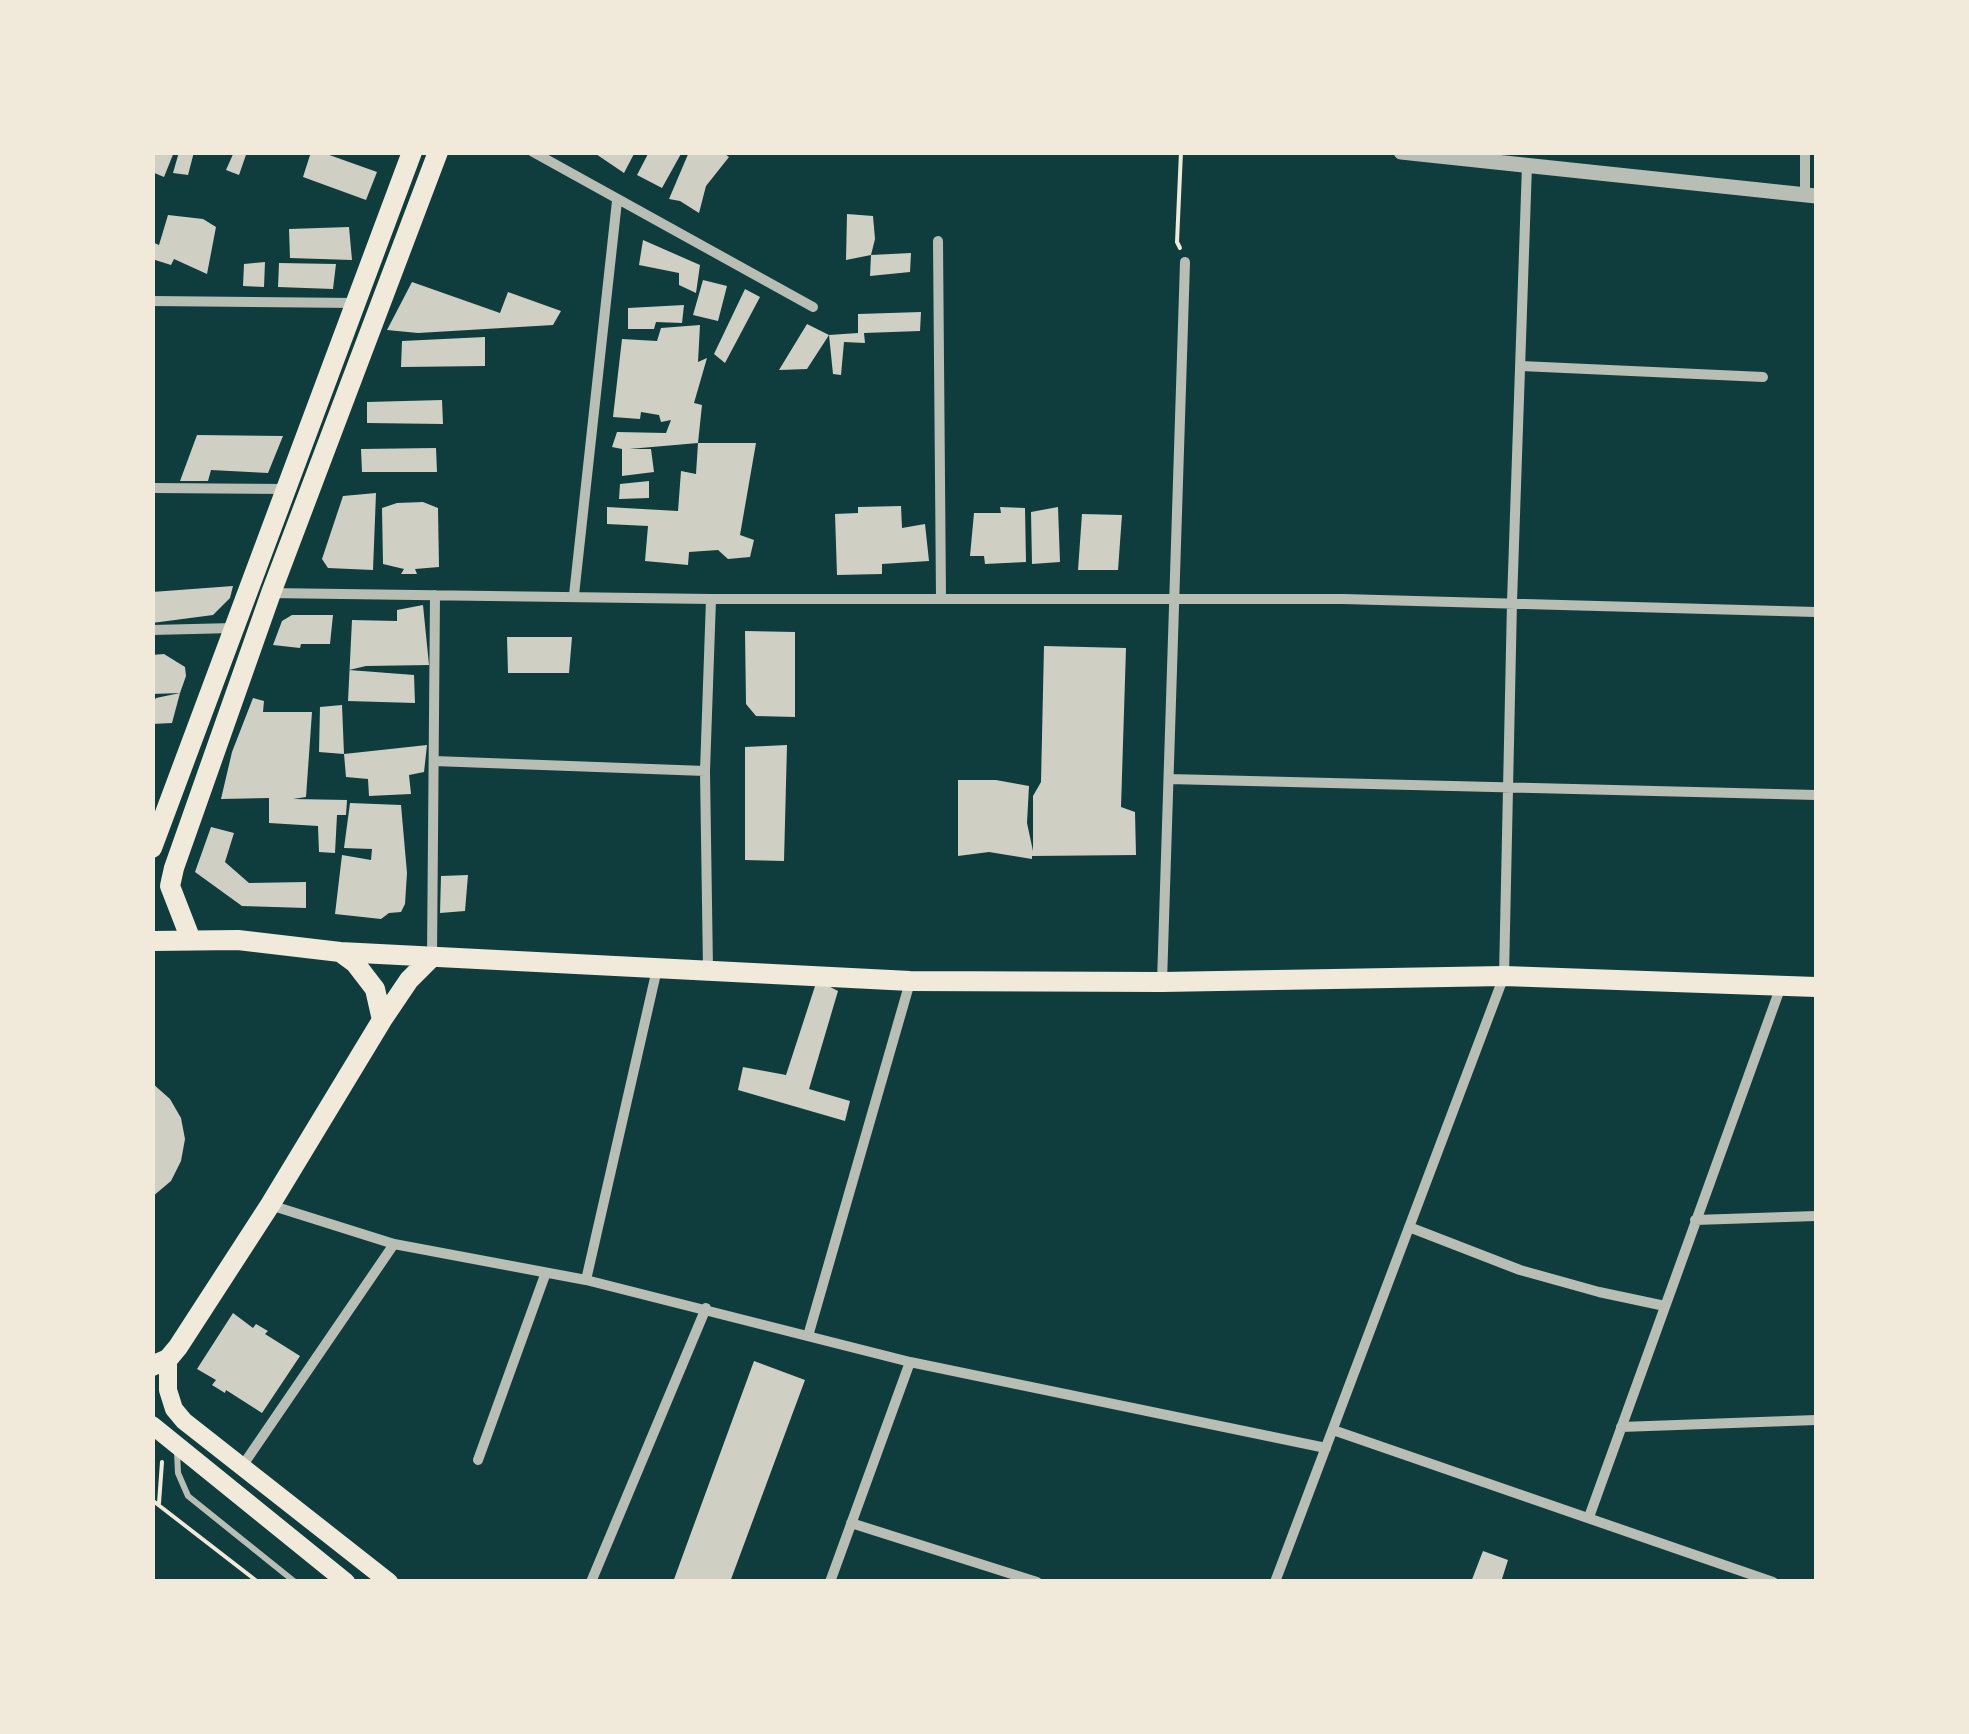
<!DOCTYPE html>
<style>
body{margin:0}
#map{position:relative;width:1969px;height:1734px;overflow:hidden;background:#0f3d3e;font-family:"Zilla Slab",serif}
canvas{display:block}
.frame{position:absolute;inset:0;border:155px solid #f1e9da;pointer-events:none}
</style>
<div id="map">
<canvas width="1969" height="1734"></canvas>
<div class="frame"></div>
</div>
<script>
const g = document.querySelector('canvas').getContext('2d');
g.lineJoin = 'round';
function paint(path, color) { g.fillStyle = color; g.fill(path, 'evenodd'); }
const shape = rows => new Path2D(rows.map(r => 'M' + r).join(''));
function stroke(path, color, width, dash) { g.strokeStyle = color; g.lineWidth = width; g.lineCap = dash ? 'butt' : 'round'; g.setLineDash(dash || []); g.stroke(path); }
paint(shape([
 [152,152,174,152,164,177,152,172],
 [179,152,194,152,188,175,173,173],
 [234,152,247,152,239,175,226,170],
 [311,152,321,152,377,172,366,200,303,177],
 [593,152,635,152,624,173],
 [649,152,682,152,662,188,637,175],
 [689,152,722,152,729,157,706,186,699,213,680,201,669,199],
 [847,214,873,216,875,239,871,255,846,260],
 [168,215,203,219,216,227,207,274,174,259,171,265,152,259,152,242,159,245],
 [349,227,352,260,290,258,289,229],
 [643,240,700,265,696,293,679,285,679,273,639,265],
 [911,253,910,272,870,276,871,255],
 [265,262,264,287,243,286,244,264],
 [279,263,336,264,333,289,278,287],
 [703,280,727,286,718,321,693,315],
 [412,282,500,313,508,292,561,311,553,325,418,333,387,330],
 [745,289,760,297,725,363,714,354],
 [684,305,682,323,656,322,654,329,628,329,628,308],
 [921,312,920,331,864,333,865,343,844,342,841,375,833,374,829,335,858,333,858,314],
 [807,324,829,335,807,369,779,370],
 [700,325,698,362,707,358,694,403,702,405,698,443,629,449,651,449,654,472,622,476,622,449,612,447,617,432,666,433,671,420,661,422,659,415,641,412,640,419,613,417,622,339,657,341,661,328],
 [485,337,485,366,401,367,402,341],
 [442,400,443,424,367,423,367,402],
 [197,435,283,436,268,473,211,470,208,481,180,481],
 [698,443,756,443,740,535,754,540,750,557,728,559,718,550,689,552,688,565,645,561,648,526,607,524,607,507,678,511,681,471,696,474],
 [436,448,437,472,362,472,361,449],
 [649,481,649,498,619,499,620,484],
 [376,493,373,570,328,568,322,559,343,496],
 [423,502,438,508,439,567,415,569,417,574,401,574,404,569,383,564,382,508,397,503],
 [901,506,902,528,925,524,929,561,882,564,882,574,837,575,835,514,858,513,858,507],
 [1000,507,1025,508,1026,562,985,564,984,556,970,556,974,513,1001,513],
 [1058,507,1060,562,1032,564,1031,512],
 [1082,514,1122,515,1118,570,1078,570],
 [233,586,230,598,213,615,152,623,152,592],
 [423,605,429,665,366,666,349,670,414,675,415,703,348,701,352,620,397,621,397,610],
 [292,615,333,615,330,644,301,644,300,648,273,645,282,621],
 [745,631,795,632,795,717,756,716,746,704],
 [507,637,572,637,569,673,508,673],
 [1044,646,1126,648,1121,807,1135,812,1136,855,1032,856,1032,859,989,852,958,856,958,780,996,780,1029,786,1027,823,1033,851,1033,796,1041,782],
 [164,654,185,667,186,676,180,693,152,694,152,655],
 [180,693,172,723,152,724,152,703,156,698],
 [253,698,264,701,263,712,312,712,306,797,293,799,347,800,346,815,337,815,335,853,319,852,318,826,269,823,269,798,221,799,232,752],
 [342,705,344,754,427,745,424,772,409,775,411,794,369,796,368,779,346,777,344,754,319,752,320,707],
 [787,745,784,861,745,860,745,747],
 [350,803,401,805,407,873,405,904,401,912,389,913,381,919,335,914,342,855,371,860,372,849,344,848],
 [211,827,234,833,225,862,249,883,306,882,306,908,242,906,195,872],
 [468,875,465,911,440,913,441,876],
 [817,980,838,991,809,1089,850,1101,845,1121,738,1090,743,1067,786,1075],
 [152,1083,170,1099,181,1118,185,1139,181,1161,171,1181,152,1197],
 [233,1313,253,1328,256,1324,268,1331,265,1334,300,1356,262,1413,226,1390,225,1393,212,1385,216,1380,197,1369],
 [754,1361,805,1380,730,1582,673,1582],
 [1483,1551,1508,1560,1501,1582,1471,1582]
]), '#cfcfc3');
stroke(shape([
 [1180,248,1177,242,1181,152],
 [152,1500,258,1582],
 [159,1503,162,1462]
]), '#f1e9da', 4);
stroke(shape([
 [177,1451,178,1473,188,1496,295,1582]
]), '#b8beb3', 6);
stroke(shape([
 [533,152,813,307],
 [1805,152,1805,195],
 [938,241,941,598],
 [152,301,355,303],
 [1521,366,1763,377],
 [152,488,286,489],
 [268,593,711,599,1343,599,1816,612],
 [574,595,617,201],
 [152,630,234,628],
 [434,761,705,771],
 [1169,779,1816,795],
 [432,956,435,595],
 [708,969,705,771,711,599],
 [1162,982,1185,262],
 [270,1205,394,1244,586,1280,910,1362,1326,1448],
 [1695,1220,1816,1216],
 [1409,1227,1520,1270,1599,1292,1665,1306],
 [586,1280,657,969],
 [808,1336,910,982],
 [1621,1427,1816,1420],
 [1333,1430,1773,1582],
 [478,1460,545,1275],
 [243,1465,394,1244],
 [1589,1517,1781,986],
 [851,1523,1037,1582],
 [591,1582,706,1308],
 [830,1582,910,1362],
 [1275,1582,1504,976,1512,602,1527,165]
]), '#b8beb3', 10);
stroke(shape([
 [1401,152,1816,196]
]), '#b8beb3', 15);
stroke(shape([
 [168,1359,168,1390,174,1409,184,1421,389,1582],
 [152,1425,346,1582]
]), '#f1e9da', 18);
stroke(shape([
 [152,848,412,152],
 [191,940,170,886,174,868,271,593,438,152],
 [152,941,238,940,340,952,910,981,1162,982,1504,976,1816,987],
 [340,952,355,963,375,989,382,1020],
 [152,1366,168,1359,178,1347,270,1205,382,1020,409,980,432,957]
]), '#f1e9da', 20);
</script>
